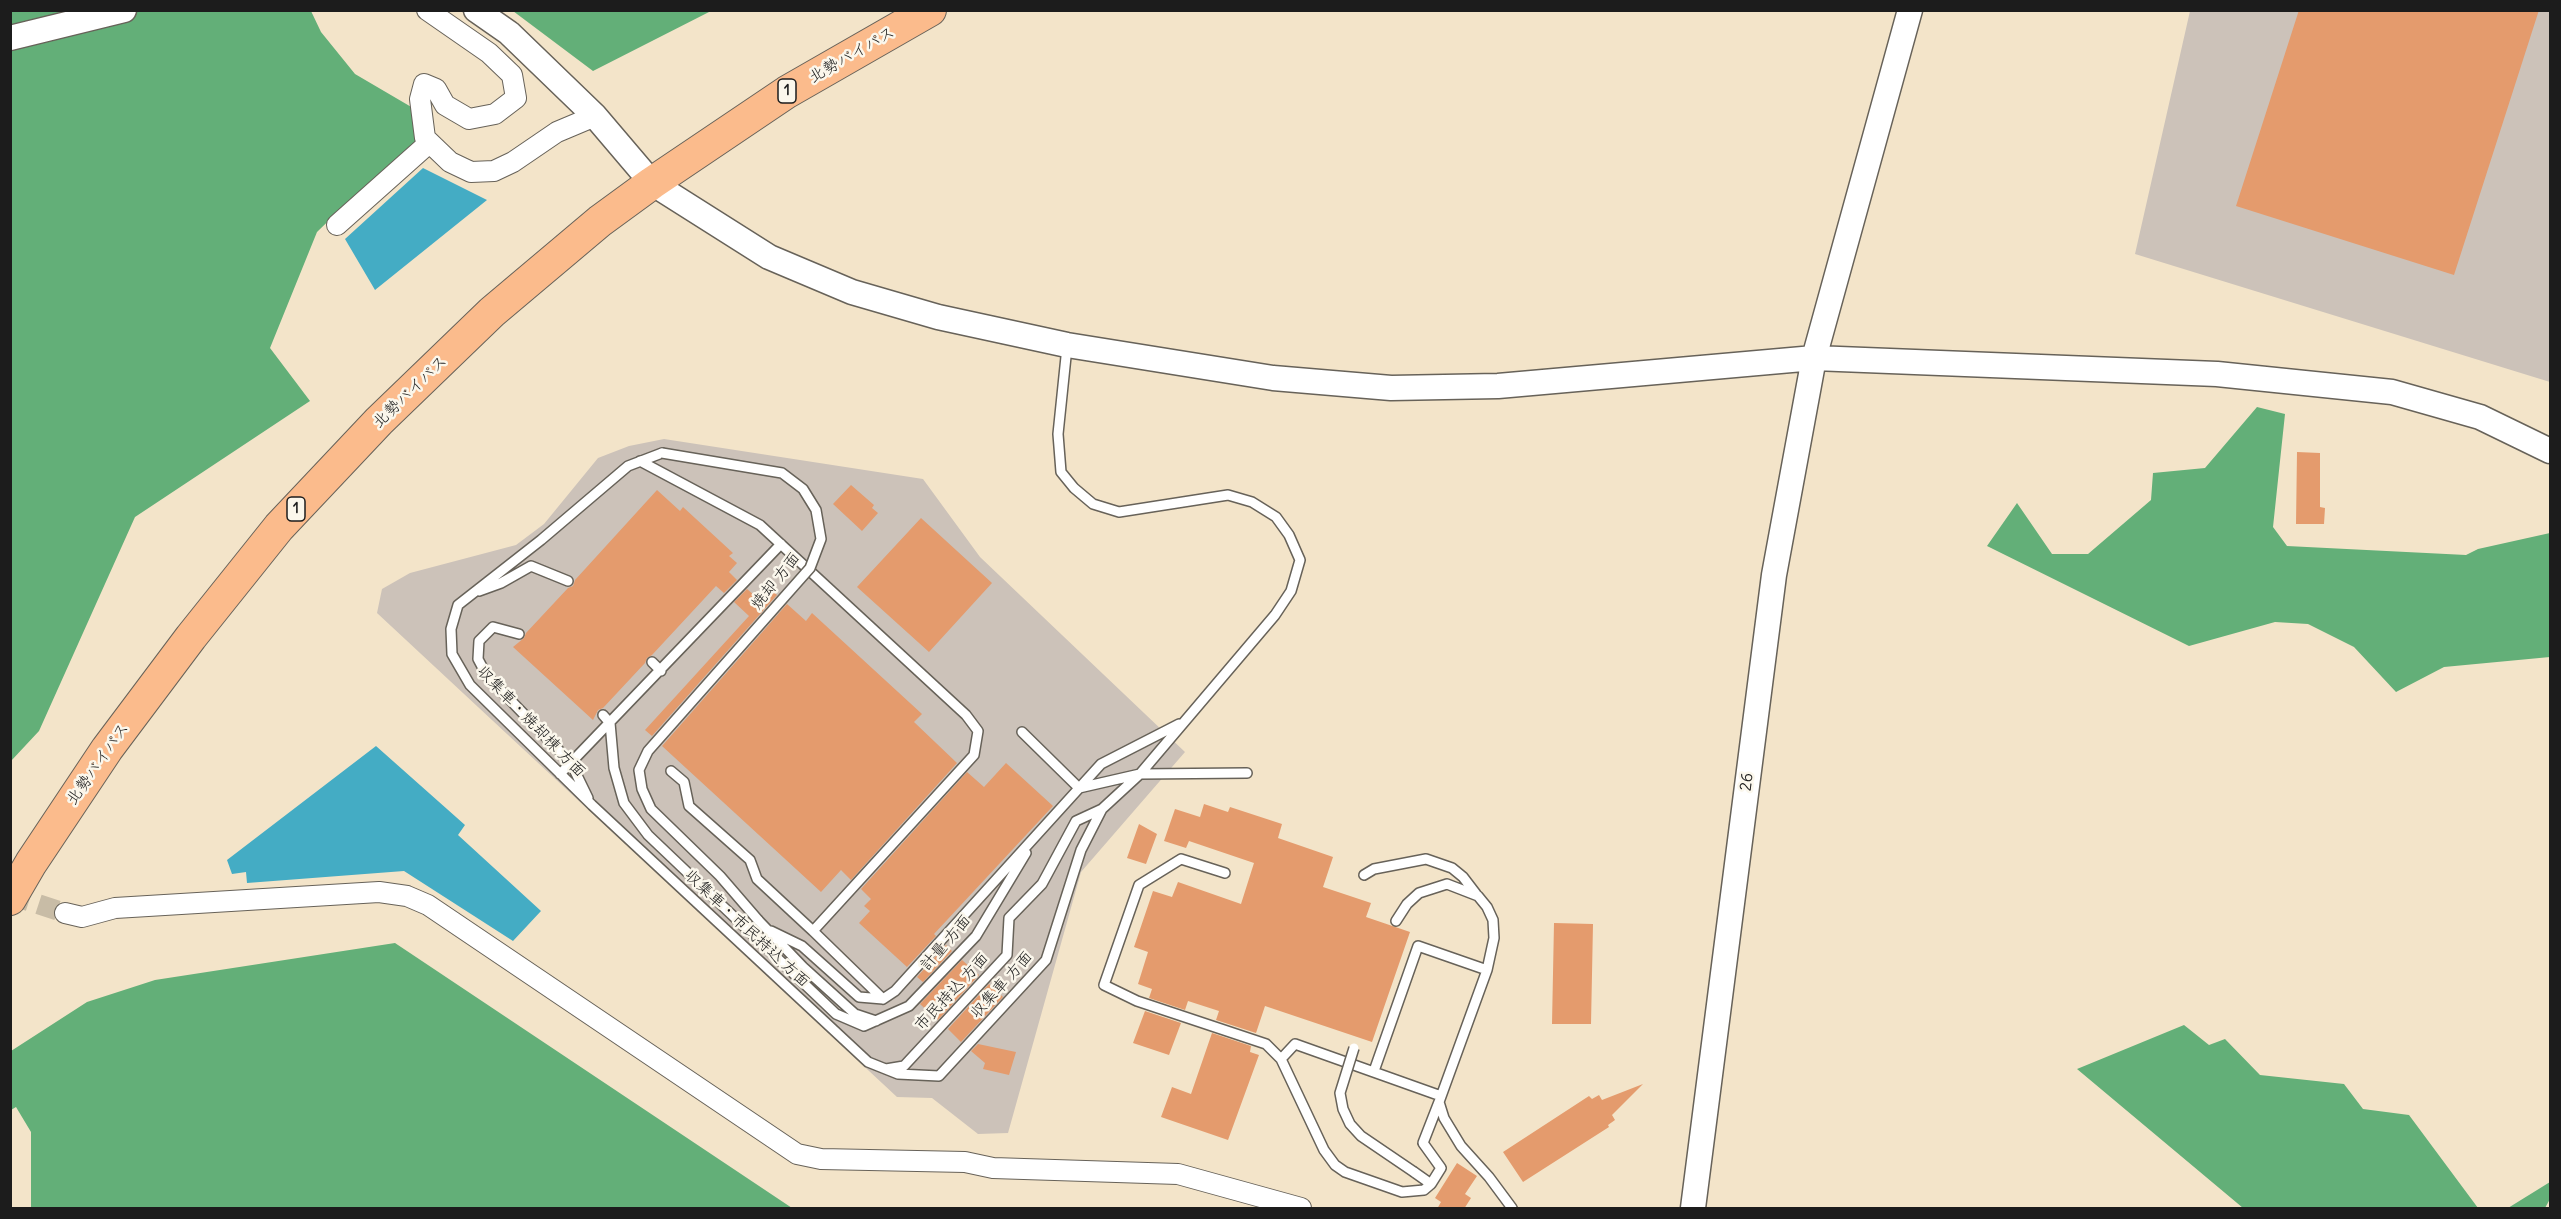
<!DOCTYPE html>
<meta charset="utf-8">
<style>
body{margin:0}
#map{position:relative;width:2561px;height:1219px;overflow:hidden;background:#f3e4c9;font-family:Delius,sans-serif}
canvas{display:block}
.frame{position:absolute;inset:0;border:12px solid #1c1c1c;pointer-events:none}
</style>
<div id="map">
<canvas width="2561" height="1219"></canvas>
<div class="frame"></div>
</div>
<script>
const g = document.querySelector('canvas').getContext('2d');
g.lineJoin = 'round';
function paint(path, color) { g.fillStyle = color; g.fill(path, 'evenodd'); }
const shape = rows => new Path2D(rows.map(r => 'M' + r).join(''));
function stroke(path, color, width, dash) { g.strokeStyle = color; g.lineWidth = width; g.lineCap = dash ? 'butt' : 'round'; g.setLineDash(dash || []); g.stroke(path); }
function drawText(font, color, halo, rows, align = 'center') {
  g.font = font + ' Delius,"Klee One",sans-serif'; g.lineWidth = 5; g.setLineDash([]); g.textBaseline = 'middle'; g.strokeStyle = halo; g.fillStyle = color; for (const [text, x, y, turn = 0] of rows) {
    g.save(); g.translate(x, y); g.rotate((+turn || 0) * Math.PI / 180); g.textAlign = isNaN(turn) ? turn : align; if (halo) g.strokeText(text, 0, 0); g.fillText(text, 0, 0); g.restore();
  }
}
paint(shape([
 [2190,11,2550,11,2550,382,2135,254],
 [664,439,923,479,980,557,1185,752,1081,872,1008,1133,978,1134,932,1098,897,1097,377,613,382,589,410,573,516,545,544,524,598,458,629,446]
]), '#ccc2b9');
paint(shape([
 [11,11,311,11,321,32,355,74,413,108,416,144,354,196,317,232,270,348,310,401,135,517,39,731,11,761],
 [513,11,711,11,593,71],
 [2257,407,2285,414,2273,527,2287,546,2466,555,2478,549,2550,533,2550,657,2444,667,2396,692,2354,647,2308,624,2275,622,2189,646,1987,546,2017,503,2052,554,2088,554,2151,500,2153,473,2205,468],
 [395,943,792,1208,31,1208,31,1132,16,1107,11,1110,11,1051,87,1002,155,980],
 [2184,1025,2209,1045,2225,1039,2260,1075,2344,1084,2363,1109,2409,1115,2478,1208,2243,1208,2077,1069],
 [2550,1182,2550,1199,2545,1208,2508,1208]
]), '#63af78');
paint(shape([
 [423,168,487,200,375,290,345,239],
 [376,746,465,825,458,835,541,911,513,941,404,871,247,883,246,872,232,874,227,860]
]), '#44acc4');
paint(shape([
 [2299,10,2539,10,2454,275,2236,206],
 [2297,452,2320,453,2320,507,2325,508,2324,524,2296,524],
 [851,485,874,505,872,508,878,513,862,531,833,504],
 [657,490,680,511,683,507,733,553,729,556,737,563,729,572,737,580,724,593,716,586,652,655,647,658,645,663,603,708,598,710,593,720,513,647,524,638,526,633,568,588,573,586,575,580],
 [921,518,992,583,929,652,857,587],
 [747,589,762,602,773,591,777,595,652,736,645,730,749,616,734,602],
 [787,604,806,621,812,613,922,714,914,722,957,763,851,880,841,870,821,892,662,746],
 [1006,763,1053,806,934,934,936,936,907,967,859,923,870,911,864,906,871,899,861,889,967,772,984,787],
 [1204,804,1228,812,1230,807,1282,824,1278,838,1333,857,1323,887,1371,903,1366,917,1410,932,1372,1042,1265,1006,1256,1033,1216,1020,1219,1011,1188,1001,1185,1010,1149,998,1152,989,1138,984,1148,952,1134,947,1153,891,1172,897,1178,882,1241,904,1254,863,1189,841,1186,848,1164,841,1175,809,1200,817],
 [1139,824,1157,834,1146,864,1127,858],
 [1554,923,1593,924,1591,1024,1552,1024],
 [946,945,952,951,923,982,917,977],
 [962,960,979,975,938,1020,920,1004],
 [989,984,1003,997,961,1042,948,1029],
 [1145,1011,1181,1023,1169,1055,1133,1043],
 [1212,1033,1251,1046,1250,1052,1259,1055,1228,1140,1161,1117,1172,1087,1191,1094],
 [978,1044,1016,1052,1009,1075,983,1069,985,1063,971,1051],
 [1643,1084,1612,1115,1615,1120,1608,1125,1609,1127,1523,1182,1503,1152,1589,1096,1592,1099,1599,1095,1602,1100],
 [1457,1163,1477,1176,1465,1194,1471,1198,1464,1209,1437,1209,1441,1202,1435,1198]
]), '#e49b6d');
stroke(shape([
 [10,895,65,913]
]), '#c8bca6', 20, [20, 10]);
const service = shape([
 [662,453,628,466,541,540,458,605,451,629,452,654,470,685,592,805,868,1062,898,1074,939,1076,1046,960,1081,850,1102,809,1140,774,1275,615,1291,591,1300,560,1289,535,1276,517,1252,502,1228,495,1119,512,1093,504,1074,488,1061,472,1058,434,1067,347],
 [640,461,760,525,966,715,978,731,974,755,813,931,883,999,895,991,1101,764,1179,724],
 [479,591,501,583,531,566,568,581],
 [519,634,493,627,479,641,478,659,487,676,571,763,588,798],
 [652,662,661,671],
 [603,715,610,723,614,768,624,803,648,835,836,1014,864,1026,909,1006,976,936,1026,853],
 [1022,732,1079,788,1140,774,1247,773],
 [671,771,684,782,689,806,750,860,757,879,813,931],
 [560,774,781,544],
 [1225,873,1181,859,1139,885,1104,985,1137,1001,1266,1044,1281,1059,1324,1150,1335,1165,1345,1172,1402,1192,1424,1190,1431,1184],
 [1364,875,1374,869,1426,859,1452,868,1463,877,1476,894],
 [758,920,803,967,855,1014,876,1021],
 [1396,921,1407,904,1419,893,1447,884,1478,896,1487,907,1493,920,1494,938,1487,970,1439,1102,1444,1118,1461,1146,1489,1177,1512,1208],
 [771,931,802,946,859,997,883,999],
 [1281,1059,1295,1044,1441,1096],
 [886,1069,904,1066,1007,955,1009,918,1042,884,1076,821,1102,809],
 [1374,1071,1418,946,1487,970],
 [1414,1172,1431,1184,1441,1168,1423,1143,1439,1102]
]);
const minor = shape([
 [427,10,489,53,512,75,516,98,495,114,469,119,445,105,436,89,424,84,420,99,425,138,450,162,471,172,494,171,513,162,557,132,595,116],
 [337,225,429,143],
 [65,913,82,917,115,908,379,892,407,896,428,905,797,1154,821,1159,965,1162,993,1168,1178,1174,1301,1208]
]);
const tertiary = shape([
 [476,10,509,33,595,116,652,183,769,257,852,292,938,317,1067,345,1273,378,1391,388,1498,386,1814,358,1910,10],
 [10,38,124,10],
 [1693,1208,1774,575,1814,358,2217,374,2392,392,2480,417,2550,451]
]);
const trunk = shape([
 [10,899,31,863,107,749,191,637,279,527,379,421,492,312,600,221,652,183,787,92,930,10]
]);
stroke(service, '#676259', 12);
stroke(minor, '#676259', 22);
stroke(tertiary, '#676259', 27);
stroke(trunk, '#676259', 34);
stroke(service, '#fff', 9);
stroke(minor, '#fff', 20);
stroke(tertiary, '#fff', 24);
stroke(trunk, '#fbbb8c', 32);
const serviceBridge = shape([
 [662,453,782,473,803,489,816,510,821,539,810,568,648,751,639,770,642,789,651,809,720,876,758,920],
 [1354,1048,1340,1093,1343,1109,1350,1124,1361,1136,1414,1172]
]);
stroke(serviceBridge, '#676259', 12, []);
stroke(serviceBridge, '#fff', 9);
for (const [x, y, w] of [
 [787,91,18],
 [296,509,18]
]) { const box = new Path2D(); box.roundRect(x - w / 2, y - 12, w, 24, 4.5); g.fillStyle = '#fbf7ec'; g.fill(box); stroke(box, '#1c1c1c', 1.5); }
drawText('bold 15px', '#1c1c1c', null, [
 ["1",787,91],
 ["1",296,509]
]);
drawText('16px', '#1c1c1c', '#fbf7ec', [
 ["北勢バイパス",852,55,-30],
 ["北勢バイパス",410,392,-44],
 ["焼却 方面",776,581,-51],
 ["収集車・焼却棟 方面",531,722,46],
 ["北勢バイパス",98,764,-55],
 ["26",1747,782,-83],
 ["収集車・市民持込 方面",747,929,43],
 ["計量 方面",946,943,-49],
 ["収集車 方面",1002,985,-48],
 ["市民持込 方面",952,992,-47]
]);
</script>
